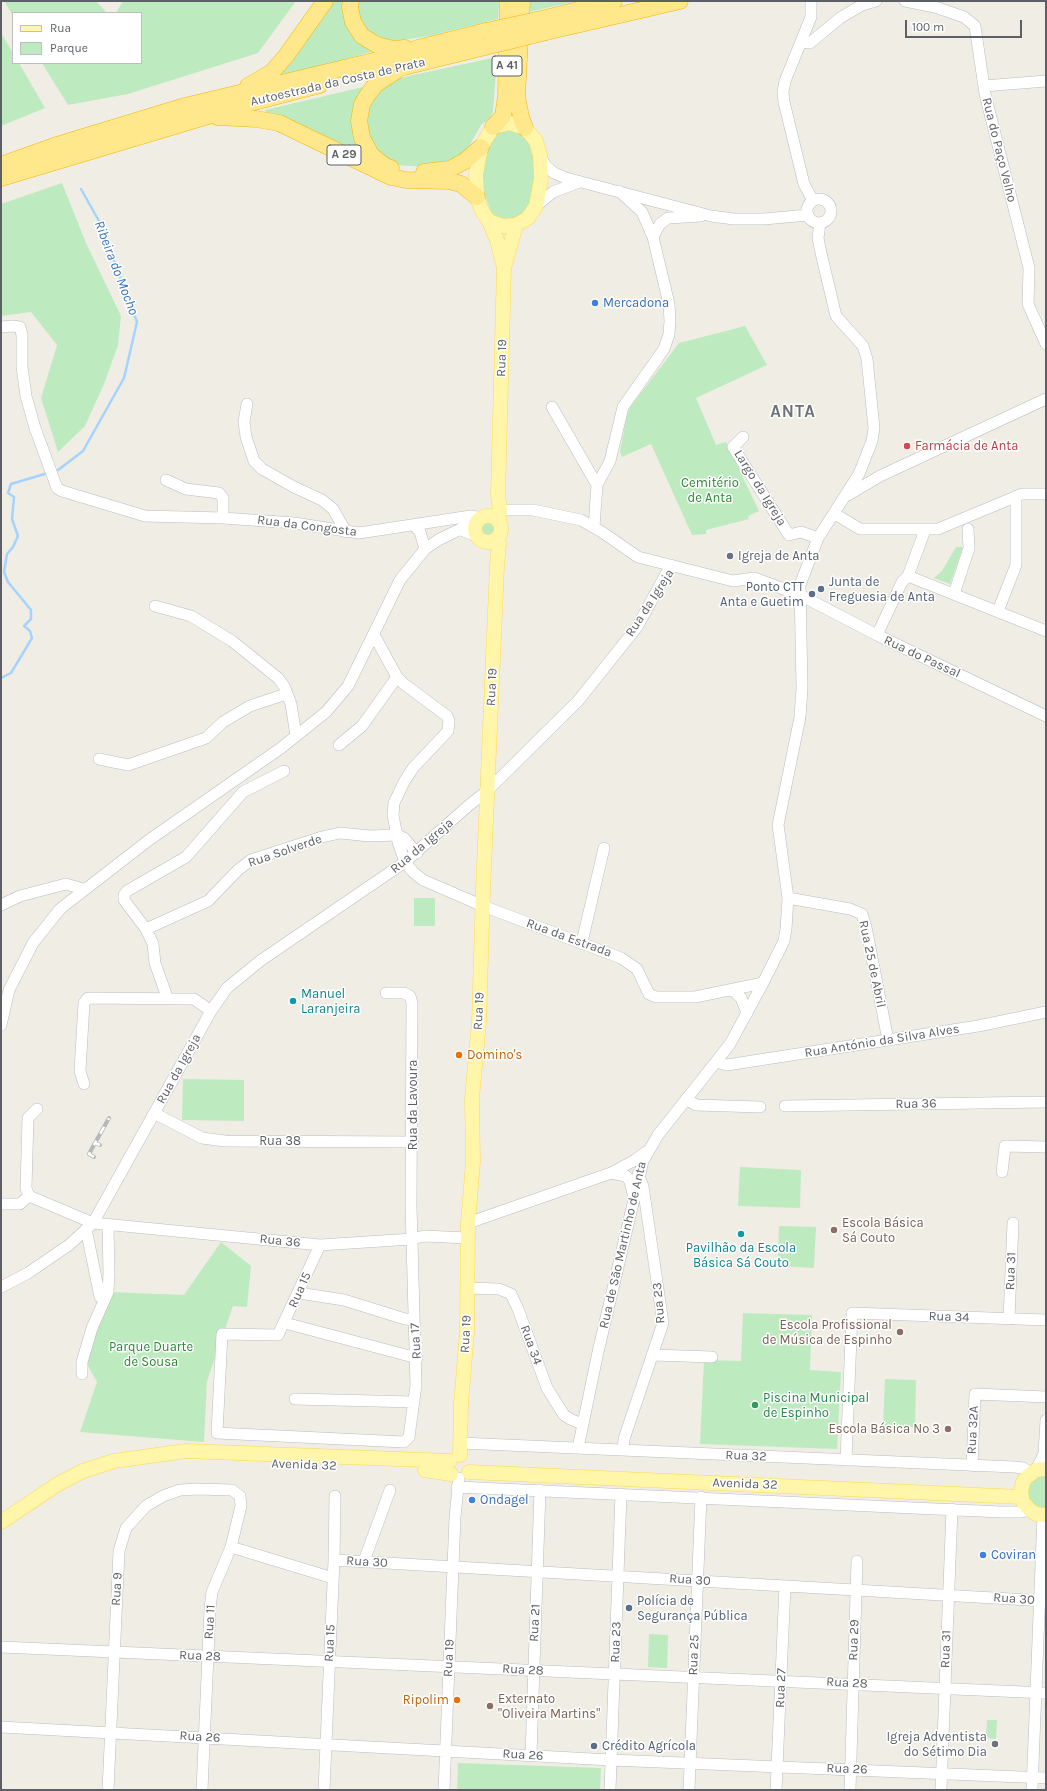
<!DOCTYPE html>
<meta charset="utf-8">
<style>
body{margin:0}
#map{position:relative;width:1047px;height:1791px;overflow:hidden;background:#f0eee4;font-family:Karla,sans-serif}
canvas{display:block}
.frame{position:absolute;inset:0;border:2px solid #5c6066;pointer-events:none}
.legend{position:absolute;left:12px;top:12px;width:130px;height:52px;box-sizing:border-box;background:#fff;border:1px solid #bebfc2;margin:0;padding:5px 7px;list-style:none;font-size:12px;color:#5c6066}
.legend li{display:flex;align-items:center;gap:8px;height:20px}
.legend b{width:20px;border:1px solid #bebfc2}
.scale{position:absolute;left:905px;top:20px;width:117px;height:18px;box-sizing:border-box;border:2px solid #5c6066;border-top:0;padding-left:5px;font-size:12px;line-height:14px;white-space:nowrap;color:#5c6066;-webkit-text-stroke:3px #fff;paint-order:stroke}
</style>
<div id="map">
<canvas width="1047" height="1791"></canvas>
<div class="frame"></div>
<ul class="legend">
<li><b style="height:5px;background:#fff6aa"></b>Rua</li>
<li><b style="height:11px;background:#beeac0"></b>Parque</li>
</ul>
<div class="scale">100 m</div>
</div>
<script>
const g = document.querySelector('canvas').getContext('2d');
g.lineJoin = 'round';
function paint(path, color) { g.fillStyle = color; g.fill(path, 'evenodd'); }
const shape = rows => new Path2D(rows.map(r => 'M' + r).join(''));
function stroke(path, color, width, dash) { g.strokeStyle = color; g.lineWidth = width; g.lineCap = dash ? 'butt' : 'round'; g.setLineDash(dash || []); g.stroke(path); }
function drawText(font, color, halo, rows, align = 'center') {
  g.font = font + ' Karla,sans-serif'; g.lineWidth = 3; g.setLineDash([]); g.textBaseline = 'middle'; g.strokeStyle = halo; g.fillStyle = color; for (const [text, x, y, turn = 0] of rows) {
    g.save(); g.translate(x, y); g.rotate((+turn || 0) * Math.PI / 180); g.textAlign = isNaN(turn) ? turn : align; if (halo) g.strokeText(text, 0, 0); g.fillText(text, 0, 0); g.restore();
  }
}
paint(shape([
 [4,1,96,1,107,13,13,13,13,16],
 [123,1,296,1,258,53,128,94,68,105,42,63,141,63,141,13,116,13],
 [331,1,345,1,374,51,266,81],
 [357,1,499,1,498,19,429,36,397,41,385,39,371,33,364,27,358,17],
 [530,1,577,1,529,12],
 [1,33,13,53,13,63,19,63,45,108,1,126],
 [497,57,493,112,490,118,481,125,467,150,451,163,429,167,396,165,372,149,364,125,369,102,390,80],
 [363,87,366,90,362,96,375,162,266,116,265,110],
 [503,129,516,129,530,141,536,167,533,194,528,208,518,218,506,220,495,216,491,212,483,190,482,177,488,144,497,133],
 [62,183,86,243,121,316,118,345,104,384,85,426,58,452,41,398,57,345,31,312,1,316,1,204],
 [745,326,767,365,696,398,716,445,726,442,759,511,748,516,749,519,706,530,706,534,692,535,651,444,622,457,620,452,627,415,631,406,679,343],
 '480 529a8 8 0 1 1 16 0a8 8 0 1 1-16 0Z',
 [956,547,963,547,950,584,934,578,942,571],
 [414,898,435,898,435,926,414,926],
 [183,1079,244,1080,244,1121,182,1120],
 [740,1167,801,1170,800,1208,738,1206],
 [779,1226,816,1227,814,1268,778,1266],
 [221,1242,251,1266,247,1307,233,1306,207,1381,204,1442,80,1432,97,1382,84,1359,111,1292,184,1295],
 [743,1313,812,1315,810,1370,841,1372,837,1449,700,1444,704,1360,741,1361],
 [885,1379,916,1380,915,1427,883,1426],
 [1038,1476,1046,1476,1046,1510,1039,1510,1028,1498,1028,1487,1030,1483],
 [649,1634,668,1635,667,1668,648,1667],
 [987,1720,997,1720,996,1739,986,1738],
 [458,1763,601,1768,600,1790,457,1790]
]), '#beeac0');
stroke(shape([
 [58,470,83,451,124,378,137,322,99,221,81,189],
 [1,678,11,673,32,638,30,631,24,626,31,619,31,610,8,582,4,572,7,554,13,547,18,536,12,519,14,497,8,493,11,484,48,473]
]), '#a5d3ff', 2.5);
const minor = shape([
 [811,1,811,17,785,81,783,92,784,102,804,184,813,201],
 [905,1,935,7,964,17,975,26,985,94,1029,268,1028,304,1046,344],
 [801,42,810,43,840,18,862,5,876,1],
 [984,86,1046,81],
 [540,156,546,166,554,173,566,178,711,216,734,219,764,219,808,215],
 '807 211a12 12 0 1 1 24 0a12 12 0 1 1-24 0Z',
 [536,206,553,192,579,182],
 [653,237,660,224,668,218,701,216],
 [1,327,12,326,20,327,22,335,22,367,26,396,35,428,57,488,62,491,145,516,223,518,294,523,359,533,471,516,482,518],
 [247,404,244,422,246,437,254,461,262,469,294,487,322,500,333,509,346,532],
 [552,407,597,485,594,527],
 [743,437,733,447,789,535,801,532,818,538],
 [166,480,186,489,219,493,223,498,223,518],
 [597,485,610,461,623,407,664,349,669,334,670,321,669,304,653,237,642,212,619,191],
 [848,495,880,476,1046,399],
 [500,510,533,510,581,520,602,532,638,557,733,581,754,578,800,595,877,635,1046,716],
 [835,514,860,529,938,529,1022,494,1046,494],
 [414,525,420,532,425,549],
 [461,530,477,536],
 [908,576,1046,631],
 [954,594,969,548,968,529],
 [155,606,191,616,232,641,278,678,284,686,291,704,296,736],
 [998,611,1016,565,1016,496],
 [374,635,397,677,404,684,447,716,449,721,448,731,413,768,404,782,394,803,393,815,398,842,405,862,413,872,423,880,483,906,621,958,637,969,646,988,649,994,656,997,695,997,763,983],
 [877,635,902,582,908,576,925,530],
 [339,745,362,726,397,677],
 [99,759,128,765,160,754,206,738,223,722,250,706,286,694],
 [788,898,850,909,862,914,866,927,888,1040],
 [1,905,20,896,66,884,83,889],
 [146,929,208,901,238,870,251,860,322,837,340,833,370,836,397,835,404,838,417,853],
 [582,942,604,848],
 [728,990,735,992,741,998,747,1013],
 [167,997,155,963,153,944,146,929,124,900,124,895,127,891,186,857,243,792,284,771],
 [1,1025,9,990,33,943,60,909,149,840,281,748,326,712,348,686,400,580,425,549,438,540,479,520],
 [717,1062,727,1065,978,1026,1046,1012],
 [84,1084,80,1071,84,1003,88,998,194,999,211,1011],
 [686,1099,696,1105,760,1107],
 [785,1106,1046,1102],
 [37,1109,28,1118,26,1188,29,1196,93,1223,320,1245,412,1239,424,1236,467,1238],
 [154,1113,202,1138,225,1141,413,1142],
 [1002,1172,1005,1146,1046,1147],
 [611,1173,626,1176,630,1181,633,1194],
 [1,1204,20,1204,29,1196],
 [468,1223,611,1173,635,1160,646,1152],
 [86,1229,100,1297],
 [320,1245,278,1335,222,1334,217,1433,404,1442,409,1437,416,1385,411,1206,412,1003,410,996,404,993,386,993],
 [1,1287,28,1273,69,1245,93,1223,211,1011,227,988,260,961,405,862,468,806,487,791,578,701,637,627,671,565],
 [468,1288,499,1289,511,1294,518,1309,547,1388,564,1415,570,1419,582,1424],
 [299,1293,344,1300,405,1319,414,1320],
 [1009,1319,1013,1223],
 [285,1323,417,1358],
 [653,1355,712,1357],
 [82,1374,82,1362,92,1328,108,1292,109,1273,108,1225],
 [295,1399,414,1402],
 [460,1443,1014,1467,1023,1468,1031,1473],
 [578,1448,598,1352,643,1161,658,1135,730,1044,763,983,784,941,786,929,788,898,778,825,800,717,802,688,800,585,818,538,859,474,872,441,874,428,867,359,863,346,836,316,821,253,818,238,820,223],
 [623,1450,624,1439,663,1323,643,1186,638,1174],
 [846,1460,852,1313,1046,1320],
 [972,1466,975,1394,1046,1397],
 [1036,1470,1044,1454,1046,1420],
 [457,1487,1001,1512,1020,1512,1030,1510],
 [231,1547,333,1578],
 [334,1560,1046,1601],
 [364,1561,390,1490],
 [1,1647,1046,1693],
 [1,1727,611,1760,1046,1778],
 [531,1755,540,1490],
 [108,1790,119,1551,126,1528,146,1506,163,1496,180,1490,197,1489,232,1490,240,1496,241,1506,231,1547,212,1592,210,1609,202,1790],
 [324,1790,334,1560,335,1496],
 [444,1790,455,1517,459,1478],
 [610,1790,621,1494],
 [689,1790,701,1497],
 [776,1790,785,1586],
 [850,1790,857,1561],
 [941,1790,952,1509],
 [1032,1790,1043,1515]
]);
const major = shape([
 [489,221,503,226,516,225,528,218,536,206,541,179,540,155,536,141,525,128,510,123,493,127,481,147,476,174,477,197,482,211,489,221,497,240,504,268],
 '475 529a13 13 0 1 1 26 0a13 13 0 1 1-26 0Z',
 [499,522,500,510,498,495,504,268,516,225],
 [460,1455,461,1404,467,1332,468,1223,473,1162,472,1098,479,1023,483,890,497,566,499,544,498,537],
 [1046,1469,1036,1470,1027,1477,1023,1482,1021,1492,1023,1502,1030,1510,1036,1514,1046,1515],
 [425,1470,451,1474],
 [469,1472,1021,1497],
 [1,1522,58,1484,83,1471,114,1461,186,1451,450,1461]
]);
const highway = shape([
 [351,1,350,7,353,22,362,36,377,45,393,49,405,48],
 [522,1,517,96,521,117,525,128],
 [546,18,614,1],
 [546,32,680,1],
 [370,73,404,67,485,47],
 [248,86,272,72,286,56,325,1],
 [217,117,256,119,279,123,391,177,406,180,449,181,461,184,477,197],
 [493,127,503,116,506,96,508,1],
 [1,165,54,146,185,106,386,58,418,48,486,31],
 [391,168,385,166,371,155,362,138,359,121,362,104,369,93,376,84,396,71],
 [424,172,450,169,465,161,481,147],
 [1,178,208,116,231,108,320,85]
]);
stroke(minor, '#b9bcc2', 12);
stroke(major, '#ffd74e', 15);
stroke(highway, '#f4b500', 17);
stroke(minor, '#fff', 11);
stroke(major, '#fff6aa', 14);
stroke(highway, '#ffe88c', 16);
const rail = shape([
 [100,1145,95,1143,109,1118],
 [94,1157,89,1154,95,1143]
]);
stroke(rail, '#b6b7b7', 4);
stroke(rail, '#fff', 2.5, [8]);
const highwayBridge = shape([
 [486,31,546,18],
 [485,47,546,32]
]);
stroke(highwayBridge, '#f4b500', 17, []);
stroke(highwayBridge, '#ffe88c', 16);
for (const [x, y, r, color] of [
 [595,303,4,"#3f7fe0"],
 [907,446,4,"#e0444e"],
 [730,556,4,"#6b7280"],
 [821,589,4,"#5c6f8a"],
 [812,594,4,"#5c6f8a"],
 [293,1001,4,"#0f9aa8"],
 [459,1055,4,"#e8710a"],
 [834,1230,4,"#8d6e63"],
 [741,1234,4,"#0f9aa8"],
 [900,1332,4,"#8d6e63"],
 [755,1405,4,"#2e9e5b"],
 [948,1429,4,"#8d6e63"],
 [472,1500,4,"#3f7fe0"],
 [983,1555,4,"#3f7fe0"],
 [629,1608,4,"#5c6f8a"],
 [457,1700,4,"#e8710a"],
 [490,1706,4,"#8d6e63"],
 [995,1744,4,"#6b7280"],
 [594,1746,4,"#5c6f8a"]
]) { const dot = new Path2D(); dot.arc(x, y, r, 0, 2 * Math.PI); g.fillStyle = color; g.fill(dot); stroke(dot, '#fff', 1.5); }
for (const [x, y, w] of [
 [507,66,30],
 [344,155,34]
]) { const box = new Path2D(); box.roundRect(x - w / 2, y - 10, w, 20, 3); g.fillStyle = '#fff'; g.fill(box); stroke(box, '#5c6066', 1); }
drawText('bold 12px', '#5c6066', null, [
 ["A 41",507,66],
 ["A 29",344,155]
]);
drawText('13px', '#5c6066', '#fff', [
 ["Autoestrada da Costa de Prata",338,82,-13],
 ["Rua do Paço Velho",999,150,76],
 ["Rua 19",502,358,-88],
 ["Largo da Igreja",760,488,58],
 ["Rua da Congosta",307,526,7],
 ["Rua da Igreja",650,603,-57],
 ["Rua do Passal",922,657,25],
 ["Rua 19",492,687,-87],
 ["Rua da Igreja",422,846,-40],
 ["Rua Solverde",285,851,-19],
 ["Rua da Estrada",569,938,20],
 ["Rua 25 de Abril",872,964,78],
 ["Rua 19",479,1011,-87],
 ["Rua António da Silva Alves",882,1041,-9],
 ["Rua da Igreja",179,1069,-61],
 ["Rua 36",916,1104,-1],
 ["Rua da Lavoura",413,1105,-90],
 ["Rua 38",280,1141],
 ["Rua 36",280,1241,6],
 ["Rua de São Martinho de Anta",623,1245,-77],
 ["Rua 31",1011,1271,-88],
 ["Rua 15",300,1290,-66],
 ["Rua 23",659,1303,-95],
 ["Rua 34",949,1317,2],
 ["Rua 19",466,1334,-87],
 ["Rua 17",416,1341,-93],
 ["Rua 34",531,1345,70],
 ["Rua 32A",973,1430,-87],
 ["Rua 32",746,1456,2],
 ["Avenida 32",304,1465,2],
 ["Avenida 32",745,1484,2],
 ["Rua 30",367,1562,3],
 ["Rua 30",690,1580,4],
 ["Rua 9",117,1589,-87],
 ["Rua 30",1014,1599,4],
 ["Rua 11",210,1622,-86],
 ["Rua 21",535,1623,-87],
 ["Rua 29",854,1640,-88],
 ["Rua 23",616,1642,-88],
 ["Rua 15",330,1643,-87],
 ["Rua 31",946,1649,-88],
 ["Rua 25",694,1655,-88],
 ["Rua 28",200,1656,2],
 ["Rua 19",449,1658,-87],
 ["Rua 28",523,1670,3],
 ["Rua 28",847,1683,3],
 ["Rua 27",781,1688,-88],
 ["Rua 26",200,1737,3],
 ["Rua 26",523,1755,3],
 ["Rua 26",847,1769,2]
]);
drawText('13px', '#366cbe', '#fff', [
 ["Mercadona",603,303],
 ["Ondagel",480,1500],
 ["Coviran",991,1555]
], 'left');
drawText('13px', '#be3a42', '#fff', [
 ["Farmácia de Anta",915,446]
], 'left');
drawText('13px', '#2c8635', '#fff', [
 ["Cemitério",710,483],
 ["de Anta",710,498],
 ["Parque Duarte",151,1347],
 ["de Sousa",151,1362]
]);
drawText('13px', '#5b616d', '#fff', [
 ["Igreja de Anta",738,556],
 ["Igreja Adventista",987,1737,"right"],
 ["do Sétimo Dia",987,1752,"right"]
], 'left');
drawText('13px', '#4e5e75', '#fff', [
 ["Junta de",829,582],
 ["Freguesia de Anta",829,597],
 ["Ponto CTT",804,587,"right"],
 ["Anta e Guetim",804,602,"right"],
 ["Polícia de",637,1601],
 ["Segurança Pública",637,1616],
 ["Crédito Agrícola",602,1746]
], 'left');
drawText('13px', '#0d838f', '#fff', [
 ["Manuel",301,994],
 ["Laranjeira",301,1009],
 ["Pavilhão da Escola",741,1248,"center"],
 ["Básica Sá Couto",741,1263,"center"]
], 'left');
drawText('13px', '#c56008', '#fff', [
 ["Domino's",467,1055],
 ["Ripolim",449,1700,"right"]
], 'left');
drawText('13px', '#785e54', '#fff', [
 ["Escola Básica",842,1223],
 ["Sá Couto",842,1238],
 ["Escola Profissional",892,1325,"right"],
 ["de Música de Espinho",892,1340,"right"],
 ["Escola Básica Nº 3",940,1429,"right"],
 ["Externato",498,1699],
 ["\"Oliveira Martins\"",498,1714]
], 'left');
drawText('13px', '#27864d', '#fff', [
 ["Piscina Municipal",763,1398],
 ["de Espinho",763,1413]
], 'left');
drawText('italic 14px', '#3876c6', '#fff', [
 ["Ribeira do Mocho",116,268,69]
]);
g.letterSpacing = '1px';
drawText('bold 17px', '#6d7279', '#fff', [
 ["ANTA",793,412]
]);
g.letterSpacing = '0px';
</script>
